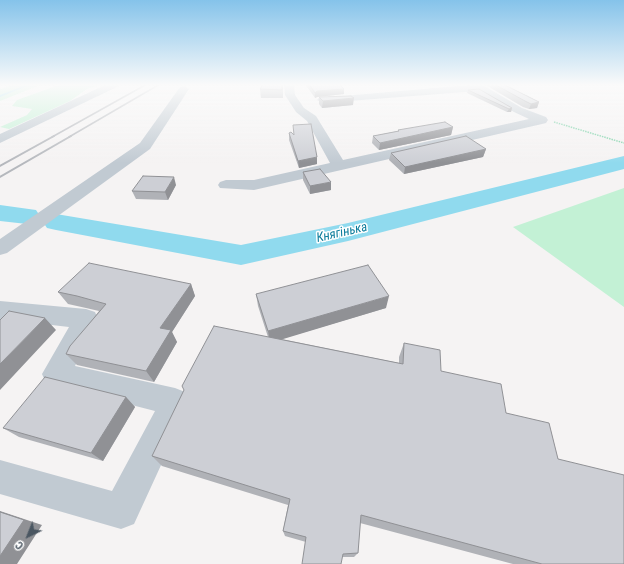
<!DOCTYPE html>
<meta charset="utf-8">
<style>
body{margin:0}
#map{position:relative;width:624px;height:564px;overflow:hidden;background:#f5f3f3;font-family:"Roboto Condensed",sans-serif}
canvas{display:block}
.north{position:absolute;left:8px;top:516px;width:40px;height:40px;-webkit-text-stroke:3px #fff;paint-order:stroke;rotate:223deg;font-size:11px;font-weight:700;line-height:16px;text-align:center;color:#4a5661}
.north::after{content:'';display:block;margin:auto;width:14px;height:18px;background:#4a5661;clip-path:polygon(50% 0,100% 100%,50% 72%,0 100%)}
</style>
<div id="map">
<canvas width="624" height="564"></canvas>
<div class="north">С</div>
</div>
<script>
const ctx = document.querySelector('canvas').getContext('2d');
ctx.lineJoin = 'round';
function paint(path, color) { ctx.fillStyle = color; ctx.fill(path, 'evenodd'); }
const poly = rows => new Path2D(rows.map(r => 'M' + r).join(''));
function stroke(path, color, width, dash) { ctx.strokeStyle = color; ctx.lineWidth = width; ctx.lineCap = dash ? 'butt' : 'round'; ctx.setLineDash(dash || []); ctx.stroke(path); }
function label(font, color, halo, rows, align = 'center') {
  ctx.font = font + ' "Roboto Condensed",sans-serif'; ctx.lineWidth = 3; ctx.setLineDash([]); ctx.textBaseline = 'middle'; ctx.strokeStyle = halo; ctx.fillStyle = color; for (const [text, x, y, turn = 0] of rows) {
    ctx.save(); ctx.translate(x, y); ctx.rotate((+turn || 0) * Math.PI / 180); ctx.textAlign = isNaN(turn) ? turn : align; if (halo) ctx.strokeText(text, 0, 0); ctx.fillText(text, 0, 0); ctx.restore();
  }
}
paint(poly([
 [16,84,43,84,0,101,0,89],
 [61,84,103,84,87,89,70,101,9,129,0,127,27,115,32,109,12,106,17,100],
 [624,188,624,307,513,227]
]), '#c3f1d5');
paint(poly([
 [29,84,32,84,0,97,0,95,29,84]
]), '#90daee');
paint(poly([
 [624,156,624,169,348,241,241,265,56,230,47,228,43,222,47,216,56,214,241,245,348,223,624,156],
 [0,205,36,210,40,216,36,222,27,224,0,221,0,205]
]), '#90daee');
stroke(poly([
 [554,122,624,143]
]), '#7ad0a6', 1.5, [1.5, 1]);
paint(poly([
 [107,84,120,84,119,86,0,143,0,134,107,84],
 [284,84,294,84,295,95,304,108,316,116,343,160,529,119,514,112,478,91,323,103,317,100,319,98,481,84,522,108,546,117,548,120,546,123,542,124,254,190,220,188,218,185,220,182,226,180,254,180,330,163,307,121,296,112,285,95,284,84],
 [184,86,189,89,150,149,7,253,0,255,0,239,140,143,180,87,184,86],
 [0,301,86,309,95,312,98,319,75,366,175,388,185,392,190,402,134,524,121,529,0,494,0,460,112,491,155,411,46,383,42,374,69,327,0,319,0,301]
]), '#c1cad2');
stroke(poly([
 [52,137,147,84],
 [69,137,160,84]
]), '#b5b8bd', 1.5);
stroke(poly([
 [0,166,54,136],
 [0,177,71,136]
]), '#b5b8bd', 2);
paint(poly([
 [263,84,283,84,283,98,261,98,260,89],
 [305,84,339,84,344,94,317,97,315,98],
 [484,84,503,84,539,102,537,108,529,109,523,107],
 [468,90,512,108,511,112,507,112,467,93],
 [319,97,353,105,322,108,319,104],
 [453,127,451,135,379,150,372,143,373,136,398,131,398,130],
 [289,133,293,135,317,164,299,168,289,140],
 [486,149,483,157,404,174,389,160,391,153],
 [303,172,331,190,310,194,303,180],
 [176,185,168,200,136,199,132,191],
 [191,284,195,296,172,332,177,342,154,382,77,365,66,354,99,311,86,308,68,304,58,292],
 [256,294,386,308,281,339,399,363,399,357,404,343,441,371,506,413,558,459,624,564,513,564,360,523,358,553,354,557,342,557,306,542,285,536,283,531,288,505,162,466,152,456,268,337,258,306],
 [126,397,135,407,103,461,19,437,3,428]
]), '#b0b2b7');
paint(poly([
 [450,84,464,84,449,85],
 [344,89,344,94,317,97,315,98,315,93,317,91],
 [354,98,353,105,322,108,323,101],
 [539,102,537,108,529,109,531,104],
 [512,108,511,112,507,112,509,109],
 [453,127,451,135,379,150,380,143],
 [486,149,483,157,404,174,405,167],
 [317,157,317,164,299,168,298,161],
 [174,177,176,185,168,200,165,192],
 [331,182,331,190,310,194,310,186],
 [191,284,195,296,172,332,177,342,154,382,146,371,160,328],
 [389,296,386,308,270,343,268,331],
 [45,318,56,330,0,390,0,364],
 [126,397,135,407,103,461,91,453],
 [0,511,42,525,17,564,0,564]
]), '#909195');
const building = poly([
 [263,84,282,84,282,90,260,89,263,84],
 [309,84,339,84,344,89,317,91,315,93,309,84],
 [494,84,503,84,539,102,531,104,525,101,494,84],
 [479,89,512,108,509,109,468,90,479,89],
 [351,96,354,98,323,101,319,97,351,96],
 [445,122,453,127,380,143,373,136,399,131,398,130,445,122],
 [311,124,317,157,298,161,289,133,291,132,294,135,293,125,311,124],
 [466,136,486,149,405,167,391,153,466,136],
 [320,169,331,182,310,186,303,172,320,169],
 [143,176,174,177,165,192,132,191,143,176],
 [89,263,191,284,160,328,171,330,146,371,66,354,70,346,106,304,77,296,58,292,89,263],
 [368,265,389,296,268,331,256,294,368,265],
 [9,311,45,318,0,364,0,320,9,311],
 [214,326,403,364,404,343,440,350,441,371,501,384,506,413,549,423,558,459,624,475,624,564,542,564,361,515,358,553,343,554,341,564,302,564,306,537,283,531,290,499,152,456,184,390,182,386,214,326],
 [45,377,126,397,91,453,3,428,45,377],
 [0,512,24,520,0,556,0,512]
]);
paint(building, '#cdcfd5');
stroke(building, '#909195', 1);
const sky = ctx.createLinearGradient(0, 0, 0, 163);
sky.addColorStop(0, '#85c3ea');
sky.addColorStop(0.52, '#fafafa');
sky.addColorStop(1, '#fafafa00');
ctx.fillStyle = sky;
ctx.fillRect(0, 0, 624, 163);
label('italic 13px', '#0c7c9b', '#fff', [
 ["Княгінька",342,233,-13]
]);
</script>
